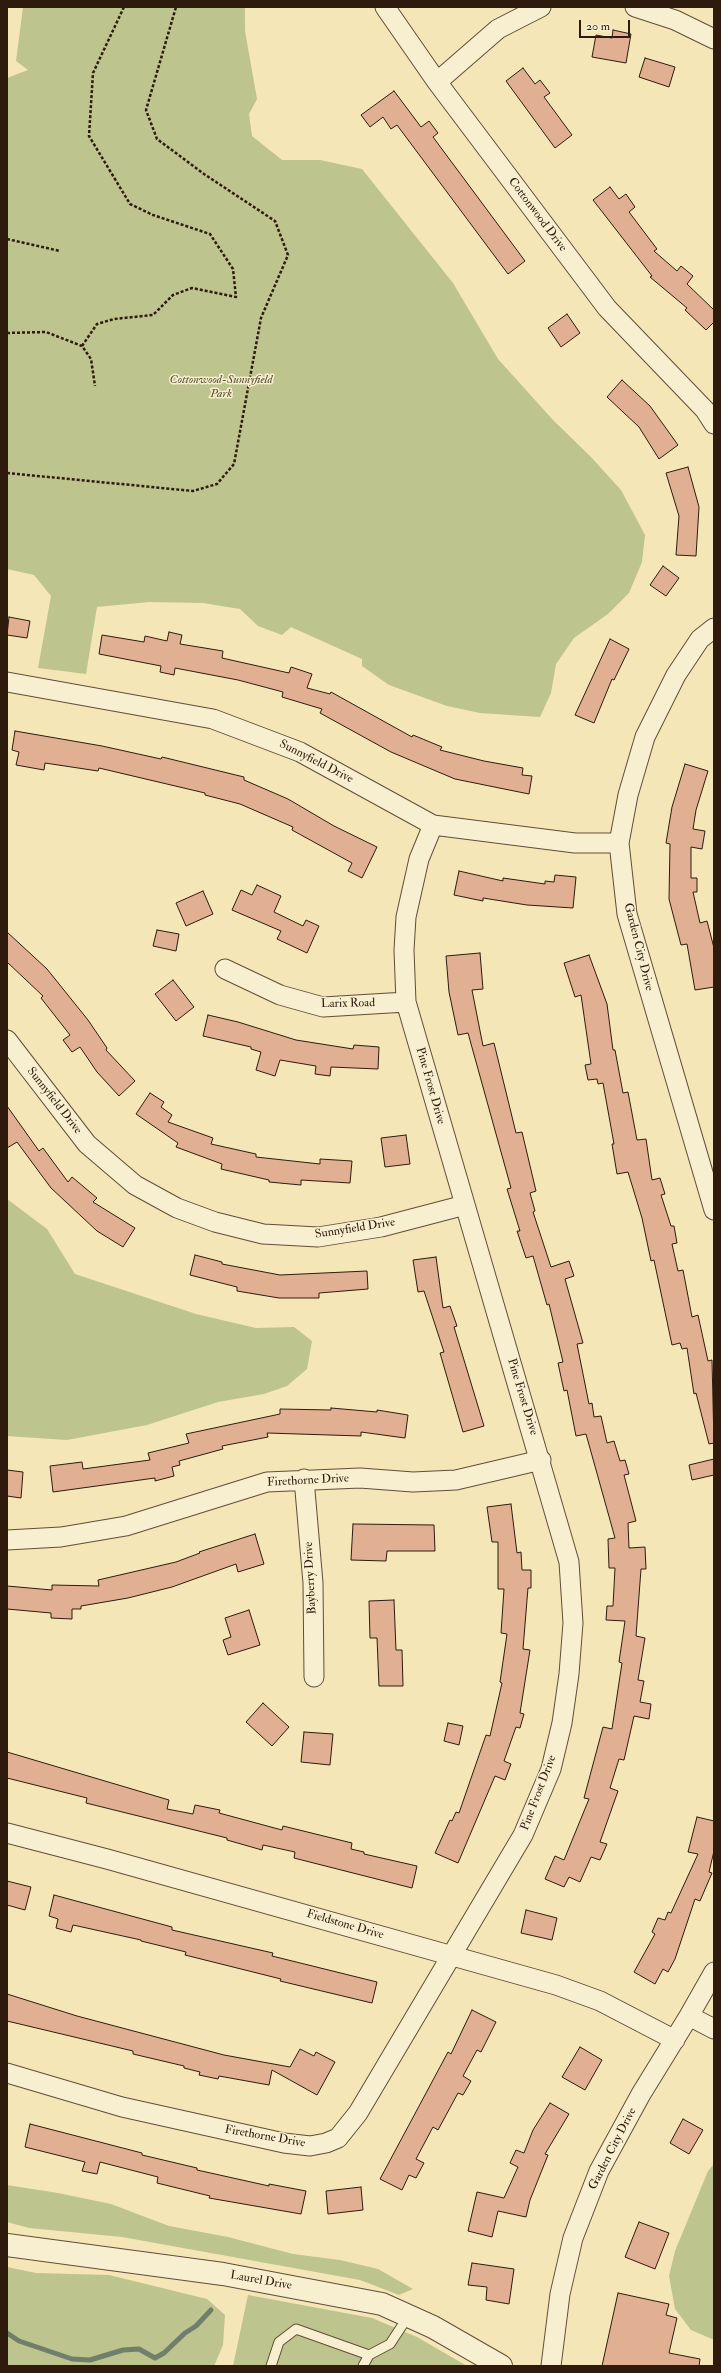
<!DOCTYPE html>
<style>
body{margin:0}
#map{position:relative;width:721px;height:2373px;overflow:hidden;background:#f4e6b7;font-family:"IM FELL Double Pica",serif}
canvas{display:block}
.frame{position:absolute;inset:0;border:8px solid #2e1b0e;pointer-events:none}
.scale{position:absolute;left:579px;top:20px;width:51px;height:18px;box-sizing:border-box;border:2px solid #2e1b0e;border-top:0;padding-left:5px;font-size:12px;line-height:14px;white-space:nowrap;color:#2e1b0e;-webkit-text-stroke:3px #f8efd0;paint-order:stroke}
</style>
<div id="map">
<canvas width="721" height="2373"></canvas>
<div class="frame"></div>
<div class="scale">20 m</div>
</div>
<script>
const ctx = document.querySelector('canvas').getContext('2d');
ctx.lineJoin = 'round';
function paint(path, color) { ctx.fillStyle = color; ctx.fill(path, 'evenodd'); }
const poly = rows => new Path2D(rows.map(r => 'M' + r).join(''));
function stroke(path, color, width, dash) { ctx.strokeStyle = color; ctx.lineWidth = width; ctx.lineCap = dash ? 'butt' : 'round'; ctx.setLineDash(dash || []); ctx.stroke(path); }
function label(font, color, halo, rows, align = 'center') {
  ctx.font = font + ' "IM FELL Double Pica",serif'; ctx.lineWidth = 3; ctx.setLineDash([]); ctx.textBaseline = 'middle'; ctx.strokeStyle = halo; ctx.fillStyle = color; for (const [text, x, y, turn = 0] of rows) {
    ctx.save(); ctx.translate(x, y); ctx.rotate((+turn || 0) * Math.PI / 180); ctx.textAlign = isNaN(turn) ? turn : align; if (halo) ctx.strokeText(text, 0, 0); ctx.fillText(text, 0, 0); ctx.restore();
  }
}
paint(poly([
 [23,7,245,7,245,31,257,99,249,114,252,136,282,160,320,160,362,169,453,283,498,359,553,420,591,457,621,490,645,535,642,562,629,593,608,614,574,638,556,664,551,693,540,717,480,713,447,706,389,685,362,666,362,659,291,627,282,635,258,626,240,609,203,603,149,602,97,607,86,674,38,668,51,596,34,575,7,569,7,78,28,70,16,61],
 [7,1199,47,1229,75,1274,196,1314,256,1328,294,1327,312,1341,307,1369,287,1386,264,1394,218,1402,147,1425,67,1440,7,1436],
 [714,2164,714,2339,712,2339,691,2330,675,2309,669,2276,675,2251,708,2171],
 [7,2185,58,2193,111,2204,169,2226,228,2237,293,2254,340,2260,378,2269,413,2289,399,2295,360,2280,122,2237,29,2228,7,2222],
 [7,2267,36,2273,109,2275,207,2299,225,2315,223,2345,214,2366,7,2366],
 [248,2295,372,2318,417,2337,467,2366,233,2366]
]), '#bec48d');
stroke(poly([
 [7,2333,19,2341,72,2359,90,2360,123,2350,139,2349,155,2358,164,2353,185,2333,196,2326,211,2310]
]), '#707e6c', 5);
const building = poly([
 [613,30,631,34,626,63,592,57,596,35,612,38,613,30],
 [645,58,675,67,669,87,639,77,645,58],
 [523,68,535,84,540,80,550,93,544,97,572,135,555,148,506,81,523,68],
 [394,91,421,127,429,121,438,133,433,137,525,261,508,274,397,125,391,129,383,117,370,127,361,115,394,91],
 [610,187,619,199,626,194,635,207,629,212,657,249,654,251,677,271,681,266,693,276,687,284,714,310,714,322,706,330,685,310,687,308,650,277,652,276,593,200,610,187],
 [567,314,580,333,561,347,548,328,567,314],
 [622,380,650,406,678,445,659,459,639,427,607,397,622,380],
 [688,467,699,507,696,556,676,555,679,516,666,473,688,467],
 [663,566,679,578,666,596,650,585,663,566],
 [9,617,30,621,27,638,7,635,9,617],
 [169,632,182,635,180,644,223,651,222,658,289,673,291,667,312,674,307,688,330,694,331,692,412,737,413,735,442,747,440,750,484,761,523,768,522,775,532,776,529,794,455,779,391,752,320,713,322,709,282,697,283,692,238,680,175,668,174,675,160,672,161,666,99,654,102,635,144,642,145,636,167,641,169,632],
 [610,639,629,649,614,680,612,679,594,723,575,715,610,639],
 [15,731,102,746,161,759,162,757,244,777,244,780,288,799,334,826,377,847,362,878,348,871,352,863,292,830,293,827,240,804,205,795,205,793,99,768,98,771,45,763,44,770,16,765,19,752,12,750,15,731],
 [685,764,708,771,696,810,693,829,705,831,702,849,691,847,691,878,697,878,697,892,693,892,700,923,707,921,714,948,714,987,695,990,687,944,681,945,669,899,670,844,666,843,672,807,685,764],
 [459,871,503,881,503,878,545,884,545,881,554,882,555,875,576,877,573,908,527,905,483,898,483,901,454,895,459,871],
 [257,885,281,896,274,912,303,926,306,920,319,926,307,953,277,939,281,931,232,910,241,890,252,895,257,885],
 [203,891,213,914,186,926,176,903,203,891],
 [157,930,179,934,176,951,153,946,157,930],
 [7,932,47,969,88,1020,107,1048,106,1050,135,1081,119,1096,97,1072,80,1047,72,1052,63,1040,70,1035,41,998,43,996,7,962,7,932],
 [480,953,483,989,472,990,483,1046,494,1043,516,1133,522,1132,536,1191,530,1193,535,1211,533,1212,551,1267,569,1261,574,1276,565,1279,583,1343,577,1344,589,1404,592,1403,594,1417,601,1416,607,1443,614,1441,620,1461,625,1460,629,1474,624,1475,636,1521,628,1523,629,1548,645,1547,646,1569,641,1569,636,1636,645,1638,638,1680,644,1681,640,1702,651,1704,649,1719,634,1716,624,1760,619,1759,610,1788,618,1791,600,1842,607,1844,600,1860,591,1857,580,1882,569,1877,564,1887,545,1879,555,1856,564,1860,589,1799,584,1798,603,1727,612,1729,622,1663,619,1662,625,1621,606,1620,607,1606,613,1606,615,1568,609,1568,608,1539,615,1538,586,1434,576,1436,567,1390,564,1391,558,1363,563,1362,549,1304,547,1305,533,1256,526,1258,517,1231,520,1231,507,1189,511,1188,468,1033,458,1035,449,992,446,956,480,953],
 [589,955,607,1004,613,1050,615,1050,623,1093,628,1092,637,1140,646,1139,652,1180,660,1178,665,1194,661,1195,671,1226,674,1226,677,1243,672,1244,678,1271,683,1270,692,1317,698,1315,708,1361,712,1360,714,1443,709,1444,696,1393,694,1394,687,1348,682,1349,680,1343,672,1345,654,1260,651,1261,642,1218,628,1172,617,1174,612,1144,614,1144,603,1083,598,1084,597,1079,588,1080,585,1065,591,1064,581,995,575,997,564,963,589,955],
 [173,980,194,1007,176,1021,155,994,173,980],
 [208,1015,238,1022,296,1040,353,1049,354,1045,379,1047,378,1069,331,1067,330,1076,315,1074,316,1066,280,1060,275,1076,256,1070,261,1052,251,1049,251,1047,203,1036,208,1015],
 [150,1093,164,1102,161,1107,172,1115,168,1122,213,1138,211,1144,256,1154,256,1157,320,1164,320,1159,352,1161,350,1183,301,1180,301,1185,269,1182,269,1180,221,1169,222,1164,176,1147,178,1143,136,1114,150,1093],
 [7,1106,39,1151,43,1148,68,1182,72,1177,97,1198,93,1202,135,1228,123,1247,97,1231,51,1188,17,1142,7,1148,7,1106],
 [406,1135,410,1164,385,1167,381,1138,406,1135],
 [195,1255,222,1262,222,1264,280,1275,367,1271,368,1289,319,1293,319,1298,279,1298,237,1291,237,1287,190,1275,195,1255],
 [436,1257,443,1308,450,1306,457,1326,454,1327,484,1426,463,1432,440,1353,444,1352,424,1291,418,1292,413,1260,436,1257],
 [331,1408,377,1412,377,1410,408,1415,405,1438,361,1432,361,1436,267,1433,268,1437,222,1446,223,1449,179,1461,180,1465,172,1467,174,1476,155,1481,155,1478,53,1492,50,1466,82,1462,83,1469,150,1460,148,1453,189,1443,186,1434,280,1414,280,1409,331,1410,331,1408],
 [714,1459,714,1475,692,1480,689,1465,714,1459],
 [7,1470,23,1472,21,1498,7,1496,7,1470],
 [511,1504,517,1553,521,1552,522,1570,531,1570,531,1588,528,1588,523,1649,530,1650,520,1713,524,1714,520,1728,516,1727,504,1761,511,1764,505,1780,495,1776,458,1863,435,1853,450,1820,452,1821,456,1812,459,1813,486,1735,490,1736,502,1683,500,1682,507,1634,501,1633,504,1589,498,1589,498,1542,492,1542,487,1507,511,1504],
 [353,1524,434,1525,435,1551,387,1551,386,1561,351,1560,353,1524],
 [255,1534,264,1564,238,1572,236,1564,172,1587,128,1598,81,1606,81,1609,72,1609,72,1619,51,1618,51,1613,7,1609,7,1586,52,1590,52,1585,99,1586,98,1580,176,1562,200,1553,199,1552,255,1534],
 [394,1600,396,1650,402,1650,403,1686,379,1686,377,1638,370,1638,369,1601,394,1600],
 [249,1610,260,1645,228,1655,223,1640,231,1637,225,1618,249,1610],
 [263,1703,289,1727,272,1746,246,1722,263,1703],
 [448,1723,463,1726,459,1745,444,1741,448,1723],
 [304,1732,333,1734,330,1765,301,1762,304,1732],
 [7,1752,169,1800,167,1809,193,1814,195,1805,220,1810,219,1813,282,1830,283,1826,352,1843,351,1849,364,1852,364,1854,417,1866,412,1888,294,1858,295,1852,263,1845,262,1850,227,1840,227,1838,86,1803,87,1798,7,1778,7,1752],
 [697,1817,714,1821,714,1851,709,1872,712,1873,700,1901,695,1899,675,1959,668,1972,663,1969,655,1984,634,1972,655,1934,652,1932,658,1918,665,1920,668,1912,671,1913,698,1854,688,1852,697,1817],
 [7,1881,31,1887,25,1910,7,1905,7,1881],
 [54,1895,172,1927,172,1930,273,1953,272,1956,377,1982,372,2003,280,1981,281,1979,185,1955,186,1952,141,1941,141,1940,73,1925,71,1932,56,1928,58,1919,49,1916,54,1895],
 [526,1910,557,1918,552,1940,521,1933,526,1910],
 [7,1994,77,2016,224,2055,290,2067,300,2049,314,2056,316,2052,335,2062,317,2095,272,2070,269,2085,219,2076,218,2079,199,2075,200,2072,184,2068,184,2066,133,2054,133,2051,7,2021,7,1994],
 [472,2010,496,2022,481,2052,477,2050,463,2076,471,2081,463,2095,458,2093,438,2130,433,2127,416,2159,424,2163,416,2178,409,2175,402,2190,380,2179,448,2052,451,2054,472,2010],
 [580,2047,602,2060,585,2090,562,2077,580,2047],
 [550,2103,569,2114,545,2154,548,2155,530,2200,526,2217,498,2211,492,2237,468,2231,477,2192,504,2198,518,2167,510,2163,516,2150,524,2153,533,2130,550,2103],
 [683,2119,703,2130,689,2154,670,2143,683,2119],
 [30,2124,142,2153,142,2155,197,2168,197,2170,269,2186,269,2184,306,2191,301,2214,209,2198,210,2196,157,2183,158,2177,100,2162,97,2174,82,2171,85,2162,25,2147,30,2124],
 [361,2187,363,2210,328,2214,326,2191,361,2187],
 [639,2222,669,2233,655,2269,625,2257,639,2222],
 [472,2263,514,2269,509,2304,486,2300,487,2287,468,2285,472,2263],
 [618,2293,669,2304,666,2315,677,2318,669,2353,700,2359,699,2366,602,2366,618,2293]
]);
paint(building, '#e1af91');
stroke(building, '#2e1b0e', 1);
const service = poly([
 [271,2366,279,2342,296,2329,369,2355],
 [363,2366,369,2355,390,2344,409,2315]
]);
const minor = poly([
 [385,7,437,82,607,308,705,410,714,424],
 [635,7,675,20,714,39],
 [437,82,498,29,541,7],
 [714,628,700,639,676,675,645,737,628,795,619,843,627,914,714,1210],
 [7,682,213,719,300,752,433,825,575,843,619,843],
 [225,969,280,995,323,1007,406,1002],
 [7,1040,87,1144,135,1185,177,1208,215,1222,263,1234,318,1237,381,1227,465,1205],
 [304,1479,313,1583,314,1677],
 [7,1540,61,1537,126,1526,267,1482,360,1478,413,1482,456,1480,541,1460],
 [7,1833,107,1859,556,1985,600,2001,675,2040],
 [689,2016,714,2029],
 [7,2073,122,2107,284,2143,310,2146,326,2143,338,2138,358,2113,523,1835,551,1769,562,1723,569,1674,573,1623,569,1562,406,1002,404,950,406,917,419,859,433,825],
 [551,2366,560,2294,573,2238,599,2171,641,2094,689,2016,714,1972]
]);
const tertiary = poly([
 [7,2245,223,2274,382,2304,433,2327,501,2366]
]);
stroke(service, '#604e38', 11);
stroke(minor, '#604e38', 21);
stroke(tertiary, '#604e38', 24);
stroke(poly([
 [7,239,60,251],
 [7,333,46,332,82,346,91,359,95,386],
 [82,346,97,324,114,319,153,315,173,295,192,288,236,297,233,269,210,234,153,215,130,204,89,136,93,73,124,7],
 [7,473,193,491,217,484,234,464,261,318,288,255,275,221,204,174,157,139,146,110,176,7]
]), '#2e1b0e', 2.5, [3, 2]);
stroke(service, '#f8efd0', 9);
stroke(minor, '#f8efd0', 19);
stroke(tertiary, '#f8efd0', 22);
label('12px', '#2e1b0e', '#f8efd0', [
 ["Cottonwood Drive",537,215,53],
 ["Sunnyfield Drive",316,762,27],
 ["Garden City Drive",638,947,76],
 ["Larix Road",348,1004,-1],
 ["Pine Frost Drive",430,1086,74],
 ["Sunnyfield Drive",54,1101,52],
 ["Sunnyfield Drive",355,1229,-9],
 ["Pine Frost Drive",522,1397,73],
 ["Firethorne Drive",308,1481,-3],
 ["Bayberry Drive",311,1578,-93],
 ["Pine Frost Drive",539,1793,-69],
 ["Fieldstone Drive",345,1925,16],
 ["Firethorne Drive",265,2137,10],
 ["Garden City Drive",613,2149,-63],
 ["Laurel Drive",261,2281,10]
]);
label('italic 12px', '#594e34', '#f8efd0', [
 ["Cottonwood-Sunnyfield",221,380],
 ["Park",221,394]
]);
</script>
